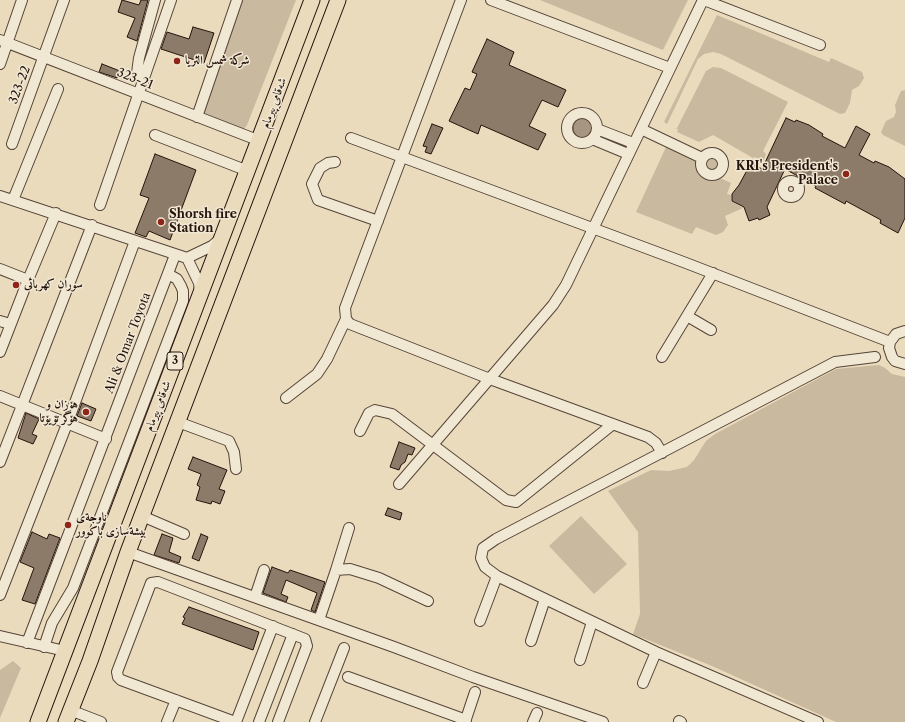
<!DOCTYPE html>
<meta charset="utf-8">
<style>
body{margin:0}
canvas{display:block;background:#eadbbd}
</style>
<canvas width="905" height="722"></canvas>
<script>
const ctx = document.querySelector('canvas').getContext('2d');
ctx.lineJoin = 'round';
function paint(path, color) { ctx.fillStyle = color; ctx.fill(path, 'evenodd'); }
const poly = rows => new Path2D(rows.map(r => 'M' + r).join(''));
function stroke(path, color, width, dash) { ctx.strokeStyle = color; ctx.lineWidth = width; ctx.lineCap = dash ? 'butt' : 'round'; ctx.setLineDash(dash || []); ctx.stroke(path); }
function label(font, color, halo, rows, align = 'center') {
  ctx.font = font + ' "Libre Caslon Text",Amiri,serif'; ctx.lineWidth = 3; ctx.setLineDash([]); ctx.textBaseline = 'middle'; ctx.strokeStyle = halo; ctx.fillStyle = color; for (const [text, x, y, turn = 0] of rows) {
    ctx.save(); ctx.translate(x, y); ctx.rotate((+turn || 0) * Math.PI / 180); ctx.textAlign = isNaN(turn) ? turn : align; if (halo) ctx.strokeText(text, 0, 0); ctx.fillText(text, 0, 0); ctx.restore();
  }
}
paint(poly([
 [243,0,296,0,247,125,244,129,203,113],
 [540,0,688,0,663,50],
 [717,15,829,62,831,58,862,72,864,78,859,86,852,90,850,103,845,113,840,114,721,54,713,52,704,54,698,59,667,124,664,122],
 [713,67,721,68,788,102,763,151,766,154,763,161,754,157,752,160,753,158,713,135,699,142,677,132,678,129,675,128,677,128,706,71],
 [905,90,905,146,883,135,881,132,886,121,894,117,896,112,895,105,901,91],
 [668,146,696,158,697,167,703,176,713,180,720,178,731,183,727,194,731,195,731,201,743,208,725,216,728,225,723,232,716,235,696,227,692,234,636,212,666,147],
 '705 164a7 7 0 1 1 14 0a7 7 0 1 1-14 0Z',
 [879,365,885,368,892,374,905,377,905,722,836,722,712,666,633,634,640,614,638,532,608,491,651,470,669,471,687,467,694,460,706,441,715,434,836,369],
 [581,516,627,564,594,594,549,546],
 [13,661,21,668,0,718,0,670]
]), '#c9b99f');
const water = poly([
 '573 128a11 11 0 1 1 22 0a11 11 0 1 1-22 0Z'
]);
paint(water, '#a79780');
stroke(water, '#736251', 1);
const building = poly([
 [122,0,139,5,141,0,148,0,137,41,127,37,135,18,118,12,122,0],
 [193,27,214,33,204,63,161,49,167,32,189,39,193,27],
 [487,39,514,52,509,65,566,90,558,107,542,100,529,126,546,134,538,150,481,125,478,134,449,121,465,88,470,90,477,74,472,72,487,39],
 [102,64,120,71,117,78,99,72,102,64],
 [786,118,795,122,796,120,809,125,823,134,822,136,845,148,856,126,870,134,859,155,874,163,875,161,889,167,905,179,905,218,898,233,880,223,881,220,846,201,845,204,815,188,816,186,785,169,767,207,770,215,759,220,758,218,749,221,744,207,732,201,732,194,739,185,751,163,762,169,786,118],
 [432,124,443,128,431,154,425,152,427,147,423,146,432,124],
 [155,154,196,170,170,240,149,231,146,237,135,233,149,198,140,195,155,154],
 [82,403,96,409,91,421,77,416,82,403],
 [26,413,39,419,32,434,37,436,33,444,18,438,26,413],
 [399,442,415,448,412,455,408,454,405,462,401,465,399,470,390,467,399,442],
 [193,457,227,470,219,489,225,491,220,504,212,501,211,504,196,500,200,487,197,485,201,474,188,469,193,457],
 [388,508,402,513,400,520,385,515,388,508],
 [32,532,47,539,49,534,60,538,35,604,22,600,34,568,20,562,32,532],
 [162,534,173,538,169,552,181,557,179,563,154,555,162,534],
 [201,534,208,537,199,561,192,558,201,534],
 [272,567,288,573,290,570,325,582,315,612,311,610,317,593,286,580,281,594,288,597,286,602,263,593,272,567],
 [189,607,259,632,253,650,182,624,185,618,183,617,189,607]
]);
paint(building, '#8b7b68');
stroke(building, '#25130b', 1);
const minor = poly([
 [461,0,345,308,346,319,350,324,490,379,648,437,656,443,662,453],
 [491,0,670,68],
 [704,0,820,45],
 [0,40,260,141],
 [0,64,22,0],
 [143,82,137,73,139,58,155,0],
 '567 128a15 15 0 1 1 30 0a15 15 0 1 1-30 0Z',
 [197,117,237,0],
 [597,129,633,143],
 [641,129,702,158],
 [155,135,248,171],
 [351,138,686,263,890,342],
 [592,139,628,154],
 [12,144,64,0],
 '701 164a11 11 0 1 1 22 0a11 11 0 1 1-22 0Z',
 [335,162,328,163,320,168,312,184,318,200,378,221],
 '783 189a8 8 0 1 1 16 0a8 8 0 1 1-16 0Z',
 [0,196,187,258,212,246,220,239],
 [13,200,58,89],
 [100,205,171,0],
 [187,258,199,283,200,293],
 [0,269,28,280],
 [687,316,711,330],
 [0,321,10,324],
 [905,331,896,334,890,342,889,348,892,357,895,361,905,364],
 [0,352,28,280,56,213],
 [662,357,713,273],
 [0,396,106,439],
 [286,398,317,374,327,359,346,319],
 [178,422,229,441,234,452,236,469],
 [360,431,369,413,375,410,392,414,506,500,516,502,613,424],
 [0,462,92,225],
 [399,484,553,305,566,285,703,0],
 [142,516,184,534],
 [128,552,394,647,473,677,603,722],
 [336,570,349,528],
 [0,595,67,424,135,241],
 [255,597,264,570],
 [319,620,336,570,350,569,379,578,428,601],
 [480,621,497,576],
 [0,636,65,651],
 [531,641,545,599],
 [27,643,175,255],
 [44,647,52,623,73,588,183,301,183,291,181,286,177,279,168,274],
 [580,660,592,622],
 [348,677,466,720],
 [643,683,656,652],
 [70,710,101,722],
 [679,721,681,722],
 [167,722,176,700],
 [235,722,121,680,118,677,117,672,151,583,158,582,305,639,307,646,278,722],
 [236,722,273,626],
 [259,722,293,634],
 [315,722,344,648],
 [465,722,475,692],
 [533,722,537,713],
 [818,722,656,652,497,576,485,567,481,558,483,548,496,539,835,362,875,357]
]);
const highway = poly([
 [38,722,312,0],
 [66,722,90,661,128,552,338,0]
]);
stroke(minor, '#564538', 12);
stroke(highway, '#25130b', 17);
stroke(minor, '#f1e8d4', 10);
stroke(highway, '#eadbbd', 15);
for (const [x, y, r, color] of [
 [177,61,4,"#8f2418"],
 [846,174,4,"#8f2418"],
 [161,222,4,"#8f2418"],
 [16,285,4,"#8f2418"],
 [86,412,4,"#8f2418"],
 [68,525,4,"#8f2418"]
]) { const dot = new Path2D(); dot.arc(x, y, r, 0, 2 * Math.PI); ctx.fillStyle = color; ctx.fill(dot); stroke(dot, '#f1e8d4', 1.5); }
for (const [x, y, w] of [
 [175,361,16]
]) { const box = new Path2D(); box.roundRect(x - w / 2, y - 9, w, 18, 3); ctx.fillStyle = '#f1e8d4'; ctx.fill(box); stroke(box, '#25130b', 1); }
label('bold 11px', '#25130b', null, [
 ["3",175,361]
]);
label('bold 12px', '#25130b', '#f1e8d4', [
 ["شركة شمس الثريا",185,61],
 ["KRI's President's",838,167,"right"],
 ["Palace",838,181,"right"],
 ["Shorsh fire",169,215],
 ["Station",169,229],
 ["سوران کهربائی",24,285],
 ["هۆزان و",78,405,"right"],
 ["هۆگر تۆیۆتا",78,419,"right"],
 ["ناوجةى",76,518],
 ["بيشةسازى باكوور",76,532]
], 'left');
label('12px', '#25130b', '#f1e8d4', [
 ["323-21",135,79,22],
 ["323-22",20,85,-69],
 ["شەقامی پیرمام",274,103,-70],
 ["Ali & Omar Toyota",128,343,-69],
 ["شەقامی پیرمام",158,406,-69]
]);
</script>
